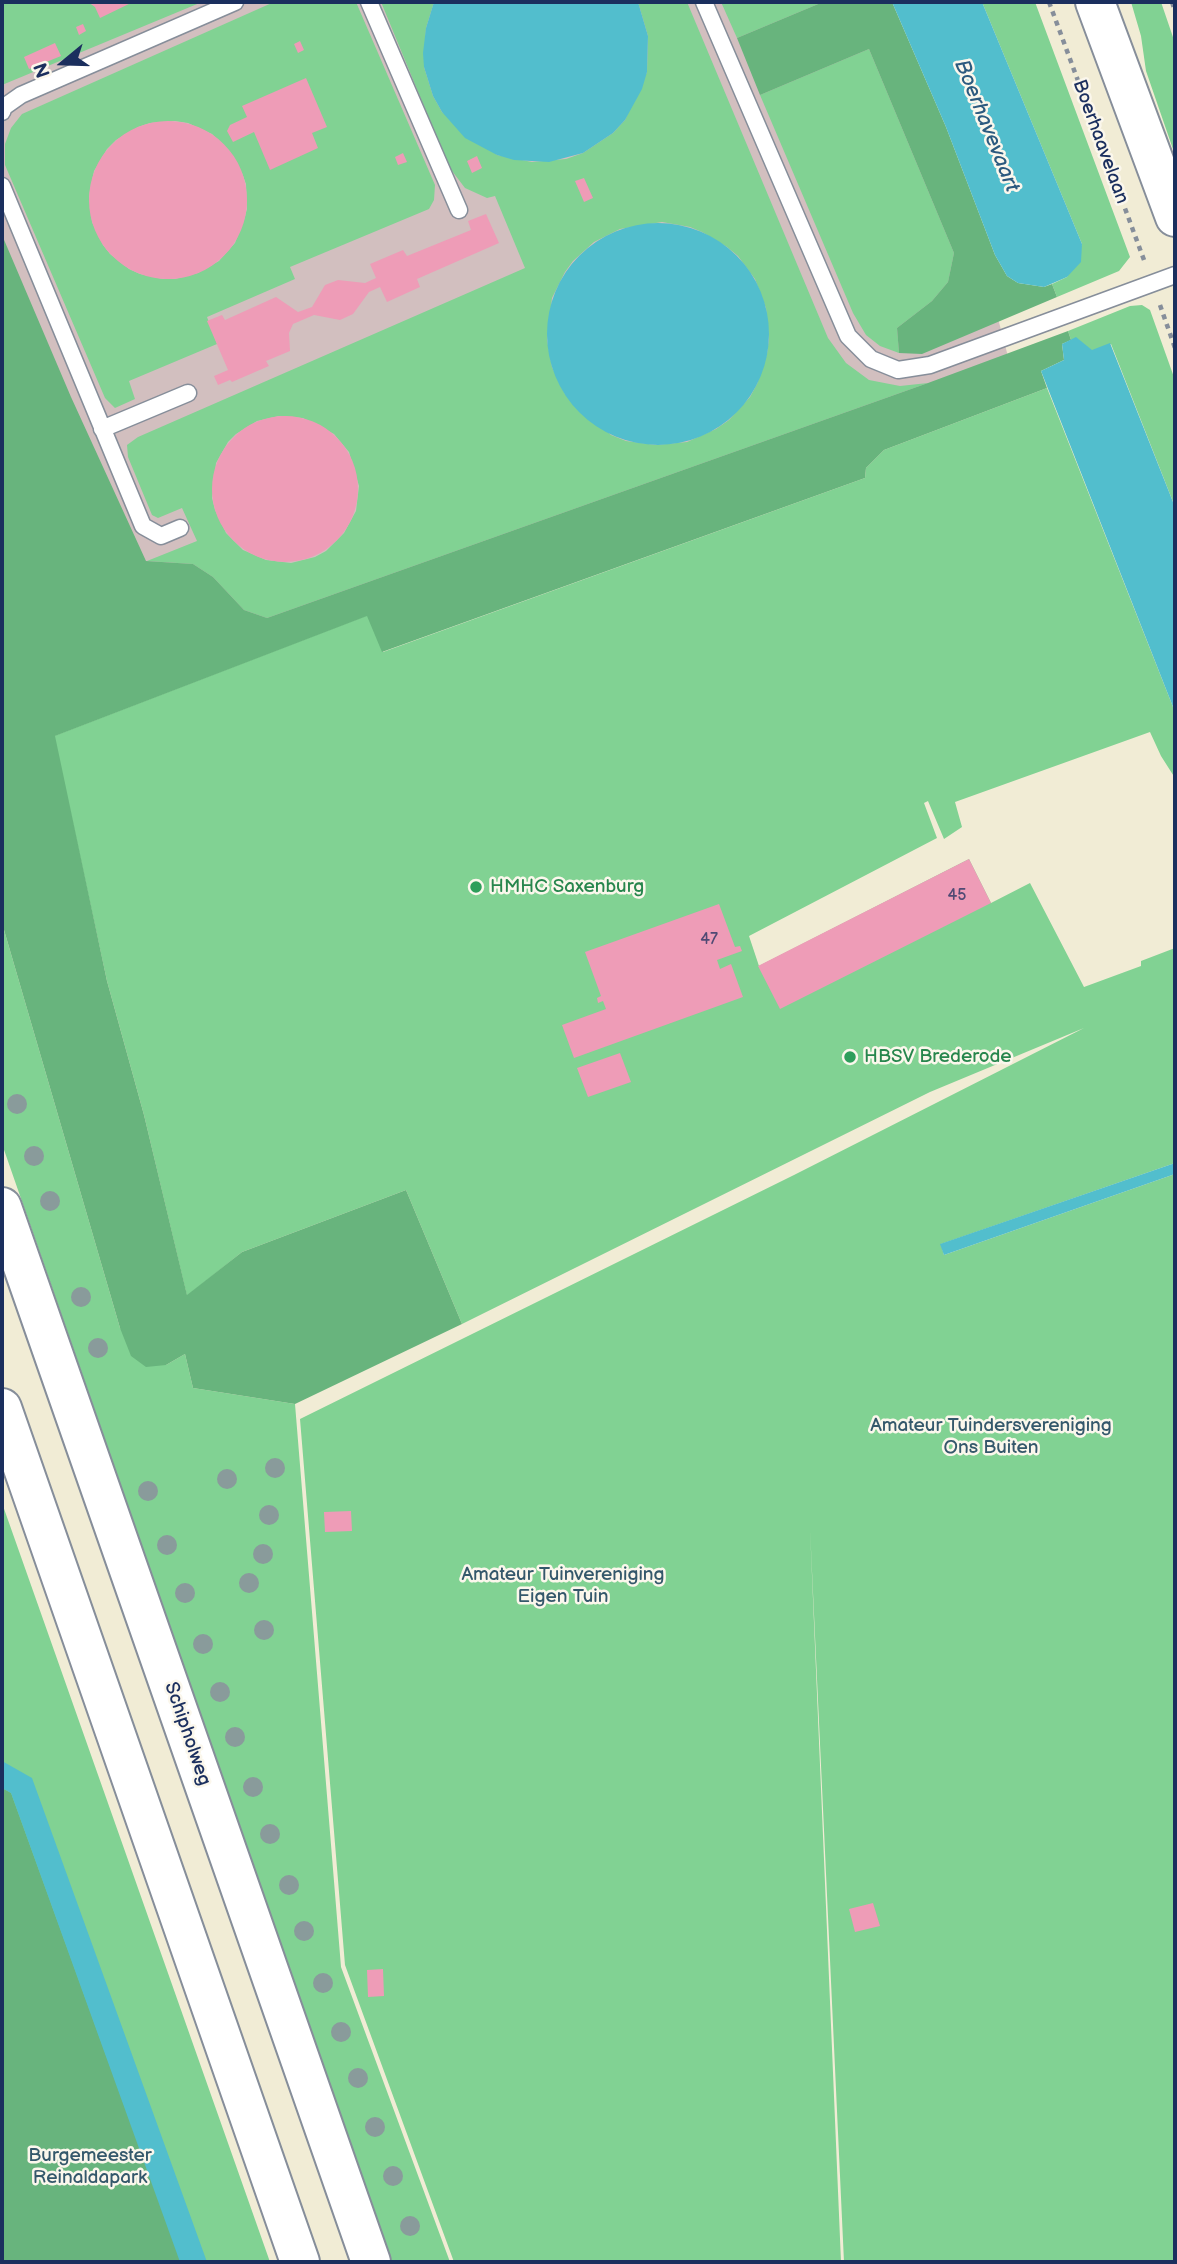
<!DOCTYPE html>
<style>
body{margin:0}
#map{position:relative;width:1177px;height:2264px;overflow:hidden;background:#f1ecd5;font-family:"Balsamiq Sans",sans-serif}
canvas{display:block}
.frame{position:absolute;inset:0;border:4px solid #1b2f5e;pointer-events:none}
.north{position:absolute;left:28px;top:28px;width:70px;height:70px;-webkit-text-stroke:5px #fbf7ec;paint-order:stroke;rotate:251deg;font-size:19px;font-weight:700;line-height:28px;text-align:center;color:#1b2f5e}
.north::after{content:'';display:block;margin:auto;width:24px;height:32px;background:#1b2f5e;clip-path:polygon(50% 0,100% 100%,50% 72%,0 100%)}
</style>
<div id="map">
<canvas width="1177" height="2264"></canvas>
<div class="frame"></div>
<div class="north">N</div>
</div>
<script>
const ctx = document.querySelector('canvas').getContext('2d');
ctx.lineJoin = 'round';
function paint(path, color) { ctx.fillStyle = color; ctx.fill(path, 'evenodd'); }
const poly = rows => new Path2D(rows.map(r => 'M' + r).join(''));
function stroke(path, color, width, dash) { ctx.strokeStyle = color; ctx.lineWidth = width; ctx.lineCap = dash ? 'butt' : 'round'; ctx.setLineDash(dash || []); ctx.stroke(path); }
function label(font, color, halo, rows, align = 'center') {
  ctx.font = font + ' "Balsamiq Sans",sans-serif'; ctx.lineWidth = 5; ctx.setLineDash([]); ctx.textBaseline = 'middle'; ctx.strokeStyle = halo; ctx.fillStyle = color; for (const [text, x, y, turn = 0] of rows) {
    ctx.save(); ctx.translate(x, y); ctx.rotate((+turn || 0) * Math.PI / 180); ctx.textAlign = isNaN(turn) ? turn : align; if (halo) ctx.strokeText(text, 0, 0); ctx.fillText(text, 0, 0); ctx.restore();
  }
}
paint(poly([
 [2,2,870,2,981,254,1010,364,163,675,2,309]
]), '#d2bfbf');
paint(poly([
 [2,2,202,2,2,85],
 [274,2,356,2,435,185,434,200,429,209,290,267,295,279,207,317,217,344,129,381,135,399,115,408,105,398,5,165,5,144,11,128,22,114],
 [175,121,188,123,212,134,230,152,242,173,246,184,247,209,244,220,235,243,219,261,198,273,175,279,163,279,140,274,129,269,110,254,103,245,92,222,89,196,94,171,107,149,116,140,138,127,150,123],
 [381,2,434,2,426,28,424,67,433,96,442,112,497,155,532,162,566,159,583,153,613,133,625,120,647,72,648,36,638,2,687,2,828,338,846,363,869,380,900,386,928,383,267,618,244,610,213,577,193,564,147,561,197,541,182,508,158,518,152,515,128,457,127,445,138,437,525,268,495,196,487,198,465,188,449,167],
 [662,222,690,227,702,232,727,247,738,256,755,279,766,308,769,339,767,354,757,384,750,397,729,420,716,429,687,442,656,445,626,441,611,435,565,394,552,367,547,340,552,298,565,272,573,261,594,242,620,229],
 [279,416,303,418,334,434,349,452,359,486,356,511,344,533,326,551,315,557,291,563,266,560,243,550,226,533,215,510,212,498,216,463,228,442,236,434,257,421],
 [721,2,823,2,737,38],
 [982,2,1035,2,1130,257,1119,271,1057,297,1052,284,1067,277,1082,244],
 [1131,2,1161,2,1175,43,1175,155,1146,71,1141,36],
 [869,49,954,253,948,282,932,301,897,328,899,353,880,346,866,335,853,313,760,95],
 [1142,305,1150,310,1175,380,1175,507,1111,344,1092,351,1076,338,1071,340,1068,331,1130,306],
 [1047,388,1175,712,1175,778,1161,756,1150,732,955,802,962,827,944,839,928,801,924,803,937,838,749,936,759,966,969,859,991,903,1030,883,1084,987,1141,966,1141,961,1175,948,1175,1163,941,1244,944,1255,1175,1174,1175,2262,844,2262,810,1528,841,2262,454,2262,345,1965,300,1419,794,1175,1084,1028,930,1092,462,1324,406,1190,242,1252,187,1296,144,1115,107,981,54,736,368,615,383,652,865,478,866,468,884,450],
 [2,923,120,1328,166,1365,185,1354,193,1388,295,1404,341,1967,450,2262,391,2262,2,1144],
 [2,1503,270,2262,2,2262]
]), '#81d293');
paint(poly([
 [823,2,892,2,946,127,995,255,1007,276,1018,283,1044,287,1052,284,1057,297,922,354,899,353,897,328,932,301,948,282,954,253,869,49,760,95,737,38],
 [2,235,71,397,146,561,193,564,213,577,244,610,267,618,928,383,1068,331,1071,340,1062,344,1064,360,1041,371,1047,388,884,450,866,468,865,478,382,652,367,616,55,736,107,981,144,1115,187,1295,242,1252,406,1190,462,1324,295,1404,193,1388,185,1354,166,1365,146,1367,131,1356,120,1328,2,923],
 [2,1788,11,1793,181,2262,2,2262]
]), '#68b47d');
paint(poly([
 [434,2,638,2,648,36,647,72,642,89,625,120,613,133,583,153,549,162,514,160,497,155,465,138,442,112,433,96,424,67,423,53,426,28],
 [892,2,982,2,1082,244,1081,262,1067,277,1044,287,1018,283,1007,276,995,255,946,127],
 '547 334a111 111 0 1 1 222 0a111 111 0 1 1-222 0Z',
 [1076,337,1092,350,1110,343,1175,507,1175,712,1041,371,1064,360,1062,344],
 [1175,1163,1175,1174,944,1255,940,1244],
 [2,1761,32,1778,207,2262,180,2262,11,1793,2,1788]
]), '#52becd');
paint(poly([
 [88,2,133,2,100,18,95,7],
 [83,24,86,31,79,35,76,27],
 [300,41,304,50,298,53,294,44],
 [55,43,61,56,29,69,24,57],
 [306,78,327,127,312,133,318,148,270,170,254,132,233,142,227,131,230,125,247,117,242,106],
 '89 200a79 79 0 1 1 158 0a79 79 0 1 1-158 0Z',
 [403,153,407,162,398,165,395,157],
 [477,156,482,168,472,173,467,161],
 [584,178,593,198,584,202,575,181],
 [486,214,499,243,417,279,420,287,387,302,380,287,369,292,353,314,340,320,314,315,293,324,289,333,290,351,266,361,269,366,232,382,230,380,218,385,214,376,228,370,207,321,222,315,225,320,276,297,298,312,312,307,325,285,338,280,365,283,376,278,370,264,403,250,407,256,471,230,468,221],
 '212 489a73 73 0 1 1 146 0a73 73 0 1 1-146 0Z',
 [969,859,991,903,780,1009,758,966],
 [719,904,735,947,740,946,742,951,717,960,720,969,731,964,743,997,574,1058,562,1025,606,1009,603,1001,598,1003,597,998,601,996,585,952],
 [620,1053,631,1082,588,1097,577,1068],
 [351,1511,352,1531,325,1532,324,1512],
 [873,1903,880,1926,855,1932,849,1909],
 [383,1969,384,1996,368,1997,367,1970]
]), '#ee9cb7');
const lane = poly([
 [369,2,459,210],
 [704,2,848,336,871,359,898,370,930,365,1175,275],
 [2,112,4,107,21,95,235,2],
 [2,186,143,526,161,536,180,528],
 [102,429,188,393]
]);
const secondary = poly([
 [1095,2,1175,217]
]);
const highway = poly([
 [2,1207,371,2262],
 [2,1408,300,2262]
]);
stroke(lane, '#868e9a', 19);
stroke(secondary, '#868e9a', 42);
stroke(highway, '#868e9a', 42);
stroke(poly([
 [1049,2,1144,260],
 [1172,2,1175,11],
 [1160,305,1175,348]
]), '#868e9a', 4.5, [5, 5]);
stroke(lane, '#fff', 16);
stroke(secondary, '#fff', 38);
stroke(highway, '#fff', 38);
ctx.fillStyle = '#899b9b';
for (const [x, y] of [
 [17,1104],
 [34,1156],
 [50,1201],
 [81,1297],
 [98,1348],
 [275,1468],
 [227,1479],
 [148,1491],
 [269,1515],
 [167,1545],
 [263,1554],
 [249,1583],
 [185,1593],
 [264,1630],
 [203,1644],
 [220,1692],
 [235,1737],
 [253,1787],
 [270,1834],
 [289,1885],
 [304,1931],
 [323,1983],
 [341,2032],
 [358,2078],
 [375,2127],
 [393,2176],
 [410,2226]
]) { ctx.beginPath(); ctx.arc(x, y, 10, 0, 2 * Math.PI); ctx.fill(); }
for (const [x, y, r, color] of [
 [476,887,7,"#2e9e5b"],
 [850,1057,7,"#2e9e5b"]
]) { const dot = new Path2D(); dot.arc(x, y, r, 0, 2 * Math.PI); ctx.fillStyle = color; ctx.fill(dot); stroke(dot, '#fbf7ec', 2.5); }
label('16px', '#504a74', null, [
 ["45",957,896],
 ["47",709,940]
]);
label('19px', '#1b2f5e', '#fbf7ec', [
 ["Boerhaavelaan",1100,142,70],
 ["Schipholweg",187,1734,71]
]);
label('19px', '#27864d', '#fbf7ec', [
 ["HMHC Saxenburg",490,887],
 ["HBSV Brederode",864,1057]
], 'left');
label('19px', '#34586b', '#fbf7ec', [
 ["Amateur Tuindersvereniging",991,1426],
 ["Ons Buiten",991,1448],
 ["Amateur Tuinvereniging",563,1575],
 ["Eigen Tuin",563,1597],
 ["Burgemeester",90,2156],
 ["Reinaldapark",90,2178]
]);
label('italic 21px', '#2c5a7f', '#fbf7ec', [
 ["Boerhavevaart",986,126,68]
]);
</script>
